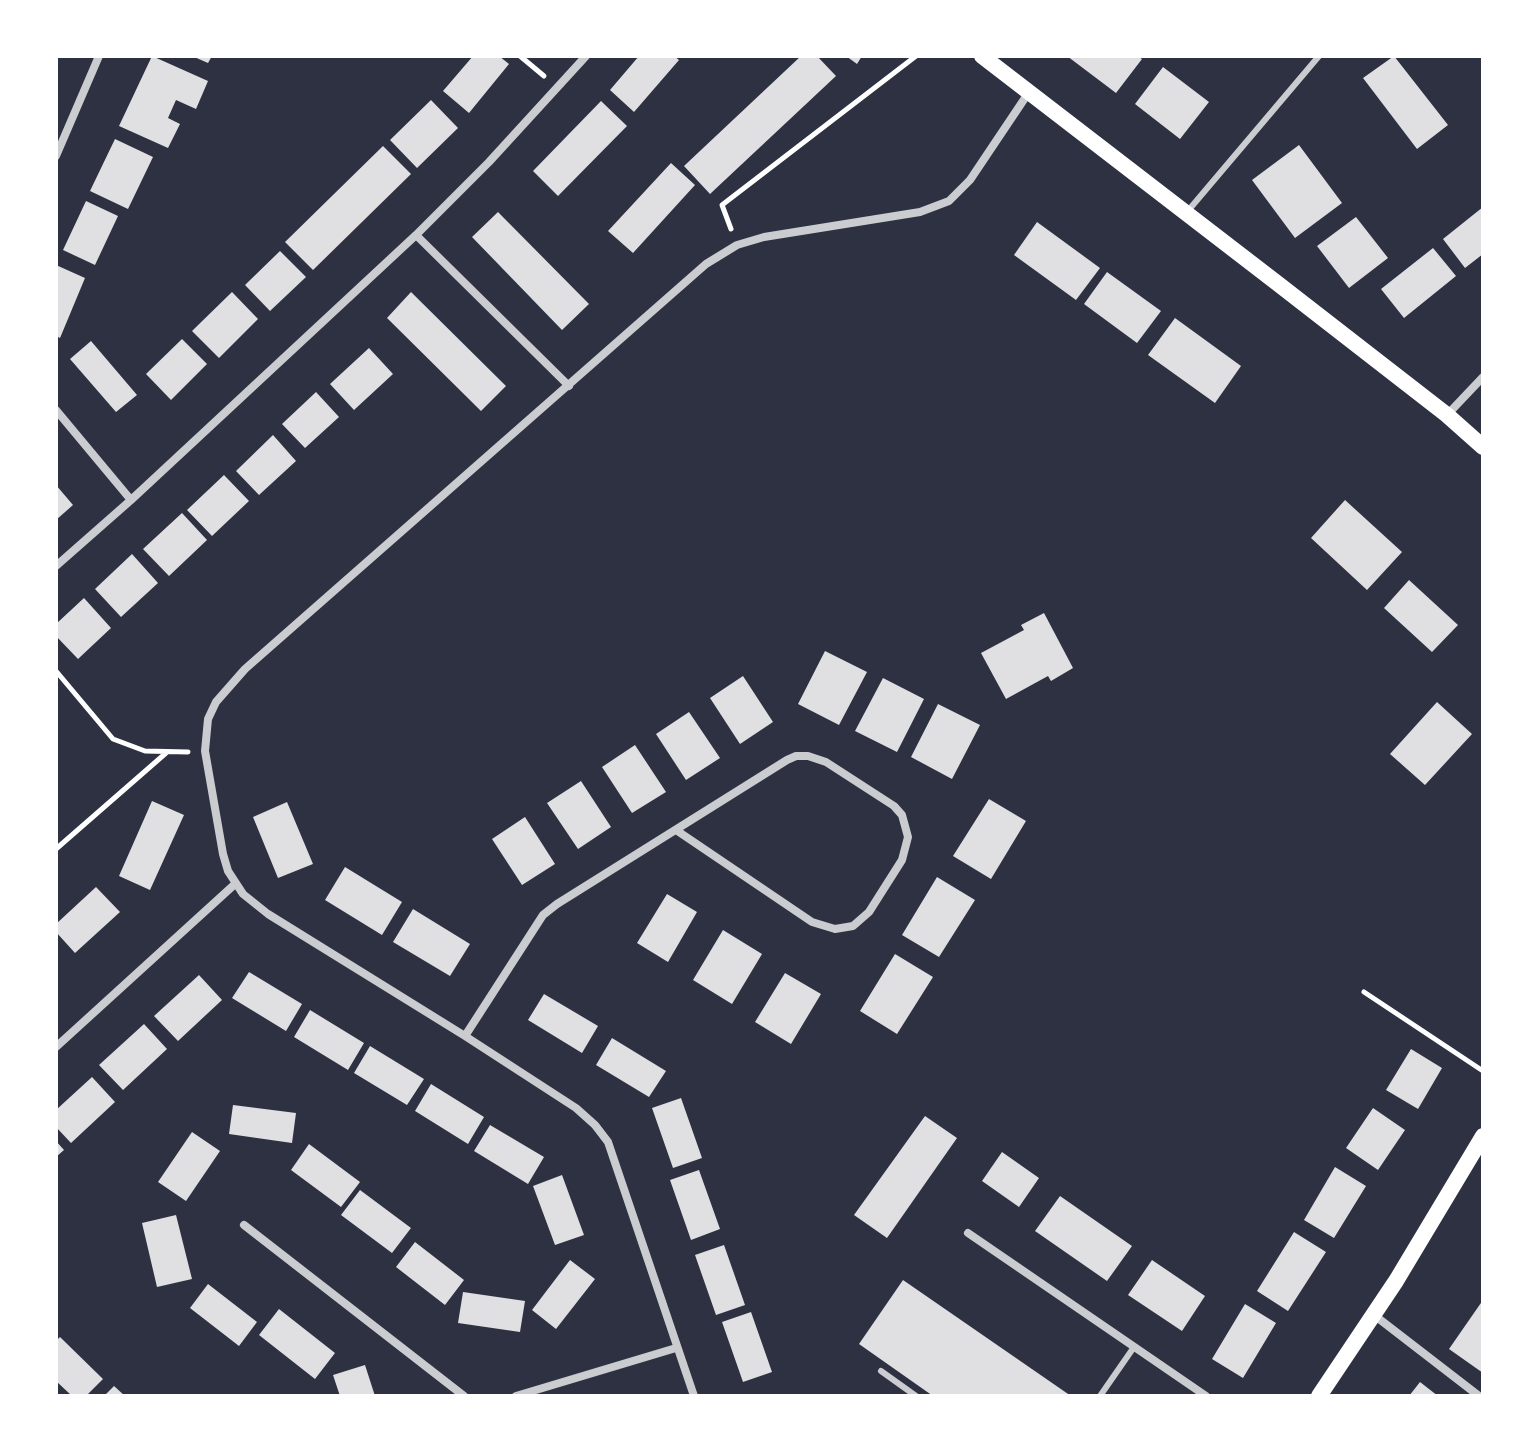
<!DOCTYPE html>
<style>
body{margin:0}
#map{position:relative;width:1539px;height:1452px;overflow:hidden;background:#2d3142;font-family:Montserrat,sans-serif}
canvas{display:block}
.frame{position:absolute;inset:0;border:58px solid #fff;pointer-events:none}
</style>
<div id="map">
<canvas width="1539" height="1452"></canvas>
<div class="frame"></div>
</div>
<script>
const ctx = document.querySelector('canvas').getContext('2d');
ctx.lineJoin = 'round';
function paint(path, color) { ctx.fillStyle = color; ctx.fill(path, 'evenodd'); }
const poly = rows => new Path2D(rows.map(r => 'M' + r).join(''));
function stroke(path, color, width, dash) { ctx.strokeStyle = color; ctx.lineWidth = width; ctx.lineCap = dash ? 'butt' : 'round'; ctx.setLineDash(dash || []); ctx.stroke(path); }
paint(poly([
 [152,56,208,81,196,109,176,100,168,118,180,124,168,148,119,126],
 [192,56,212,56,208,63],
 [473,56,499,56,509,64,469,113,443,91],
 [639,56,674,56,679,60,634,112,610,90],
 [801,56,817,56,836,76,710,194,684,166],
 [846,56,862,56,857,64],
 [1067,56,1137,56,1142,59,1116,93],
 [1394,56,1448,125,1417,149,1363,78],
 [1163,67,1209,102,1180,139,1135,104],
 [431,100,458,128,417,168,390,140],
 [601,101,627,126,558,196,533,171],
 [115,139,153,157,128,209,90,191],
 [1299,145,1342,203,1295,238,1252,180],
 [383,146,411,174,313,270,285,242],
 [671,163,695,185,633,253,608,231],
 [86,201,118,216,95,265,63,250],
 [1483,207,1483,254,1465,268,1443,239],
 [498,212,589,304,562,330,472,237],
 [1356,217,1388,258,1349,288,1317,246],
 [1037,222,1100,268,1076,300,1014,255],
 [1433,248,1456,276,1404,318,1381,289],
 [280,251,306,277,270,311,245,285],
 [56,265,85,278,60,338,56,336],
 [1107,272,1161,311,1137,343,1084,304],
 [232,292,258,319,219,358,192,331],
 [411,292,506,386,481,411,387,318],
 [1175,318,1241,366,1215,403,1148,355],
 [182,339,207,364,171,400,146,374],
 [91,341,137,395,116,412,70,359],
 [369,348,393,374,354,410,330,384],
 [316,392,339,417,305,448,282,424],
 [273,435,296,461,259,495,236,471],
 [224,475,249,501,212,536,187,510],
 [56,485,73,505,56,520],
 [1345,500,1402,552,1367,590,1311,538],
 [182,513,207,540,169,576,143,549],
 [132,554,158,583,121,617,95,589],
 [1409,580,1458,625,1432,652,1384,608],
 [84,598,111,628,78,659,56,636,56,624],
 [1044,613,1073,668,1051,681,1048,676,1006,699,981,653,1024,630,1021,625],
 [825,651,867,672,839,725,798,704],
 [743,676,773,722,740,744,710,698],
 [883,678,924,699,897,752,855,731],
 [1437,702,1472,734,1425,785,1390,754],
 [938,704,980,725,952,779,911,757],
 [689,712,720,758,686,780,656,734],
 [635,745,666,792,632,813,602,767],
 [581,781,611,827,578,849,547,803],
 [989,799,1026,821,991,879,953,856],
 [152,801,184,815,150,890,119,876],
 [287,802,313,864,278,878,253,817],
 [525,817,555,864,522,885,492,839],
 [345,867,402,902,382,935,325,900],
 [937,877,975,900,939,957,902,935],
 [96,887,120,912,75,953,56,932,56,924],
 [667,894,697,912,668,962,637,943],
 [413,909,470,944,450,976,393,942],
 [723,930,762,954,732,1004,693,980],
 [895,954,933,977,897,1034,860,1011],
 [249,972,302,1004,286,1031,232,998],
 [785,973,821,994,791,1044,755,1022],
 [199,975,222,1000,178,1041,154,1016],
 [544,994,598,1026,582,1053,528,1020],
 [310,1010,364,1043,348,1070,294,1037],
 [144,1024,167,1049,123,1090,99,1065],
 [612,1038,666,1071,649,1097,596,1065],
 [370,1046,424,1079,407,1105,354,1073],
 [1411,1049,1442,1068,1418,1109,1386,1090],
 [92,1077,115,1102,71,1143,56,1127,56,1110],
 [431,1084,484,1117,468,1144,415,1111],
 [681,1098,702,1158,673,1168,652,1108],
 [233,1105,296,1113,292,1143,229,1134],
 [1373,1108,1405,1130,1378,1170,1346,1148],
 [925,1116,957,1138,887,1238,854,1215],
 [490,1125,544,1157,528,1184,474,1151],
 [192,1132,220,1151,186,1201,158,1182],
 [56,1141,64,1150,56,1157],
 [309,1144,360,1182,341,1207,291,1170],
 [1002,1152,1039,1178,1019,1207,982,1181],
 [1335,1167,1366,1186,1334,1238,1304,1220],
 [699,1170,720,1229,691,1240,670,1180],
 [562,1175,584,1235,555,1245,533,1186],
 [360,1190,411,1228,392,1253,341,1215],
 [1060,1196,1132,1246,1107,1281,1035,1231],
 [176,1215,192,1279,157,1287,142,1223],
 [1294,1232,1326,1252,1288,1311,1257,1291],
 [415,1242,464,1280,445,1305,396,1267],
 [724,1245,745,1305,716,1315,695,1255],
 [570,1260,595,1279,556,1329,532,1310],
 [1152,1260,1205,1296,1182,1331,1128,1295],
 [903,1280,1071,1396,933,1396,859,1344],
 [208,1284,257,1322,239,1346,190,1308],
 [463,1292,525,1301,520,1332,458,1323],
 [1483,1300,1483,1373,1449,1349],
 [1245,1304,1276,1323,1243,1378,1212,1359],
 [279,1309,335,1353,315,1379,259,1335],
 [751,1312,772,1372,743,1382,722,1322],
 [60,1337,103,1379,86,1396,72,1396,56,1381,56,1341],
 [365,1365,375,1396,340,1396,333,1375],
 [1420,1382,1438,1396,1409,1396],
 [114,1386,125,1396,104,1396]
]), '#e0e0e3');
stroke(poly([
 [520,56,544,76],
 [731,229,722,205,916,56],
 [56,671,113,739,145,751,188,752],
 [56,849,166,753],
 [1364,992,1483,1071]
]), '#fff', 5);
stroke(poly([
 [1187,212,1319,56],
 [881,1371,916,1396],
 [1100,1396,1134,1347]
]), '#caccd0', 6);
stroke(poly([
 [56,156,99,56],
 [416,235,569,386],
 [56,410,131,500],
 [1447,415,1483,377],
 [56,566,131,500,416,235,489,162,586,56],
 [465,1036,543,915,557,904,787,760,796,756,808,756,826,762,894,806,902,815,908,837,902,860,869,912,853,926,835,929,812,922,676,830],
 [56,1047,235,884],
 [244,1225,464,1396],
 [968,1233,1206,1396],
 [1374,1315,1479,1396],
 [516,1396,676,1348],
 [694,1396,608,1142,595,1125,576,1108,465,1036,268,914,243,894,228,871,223,854,205,751,208,719,216,702,245,669,706,264,737,245,764,237,920,212,949,201,970,180,1029,92]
]), '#caccd0', 8);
stroke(poly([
 [982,56,1277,283,1447,415,1483,447],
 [1319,1396,1396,1281,1483,1136]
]), '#fff', 16);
</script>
